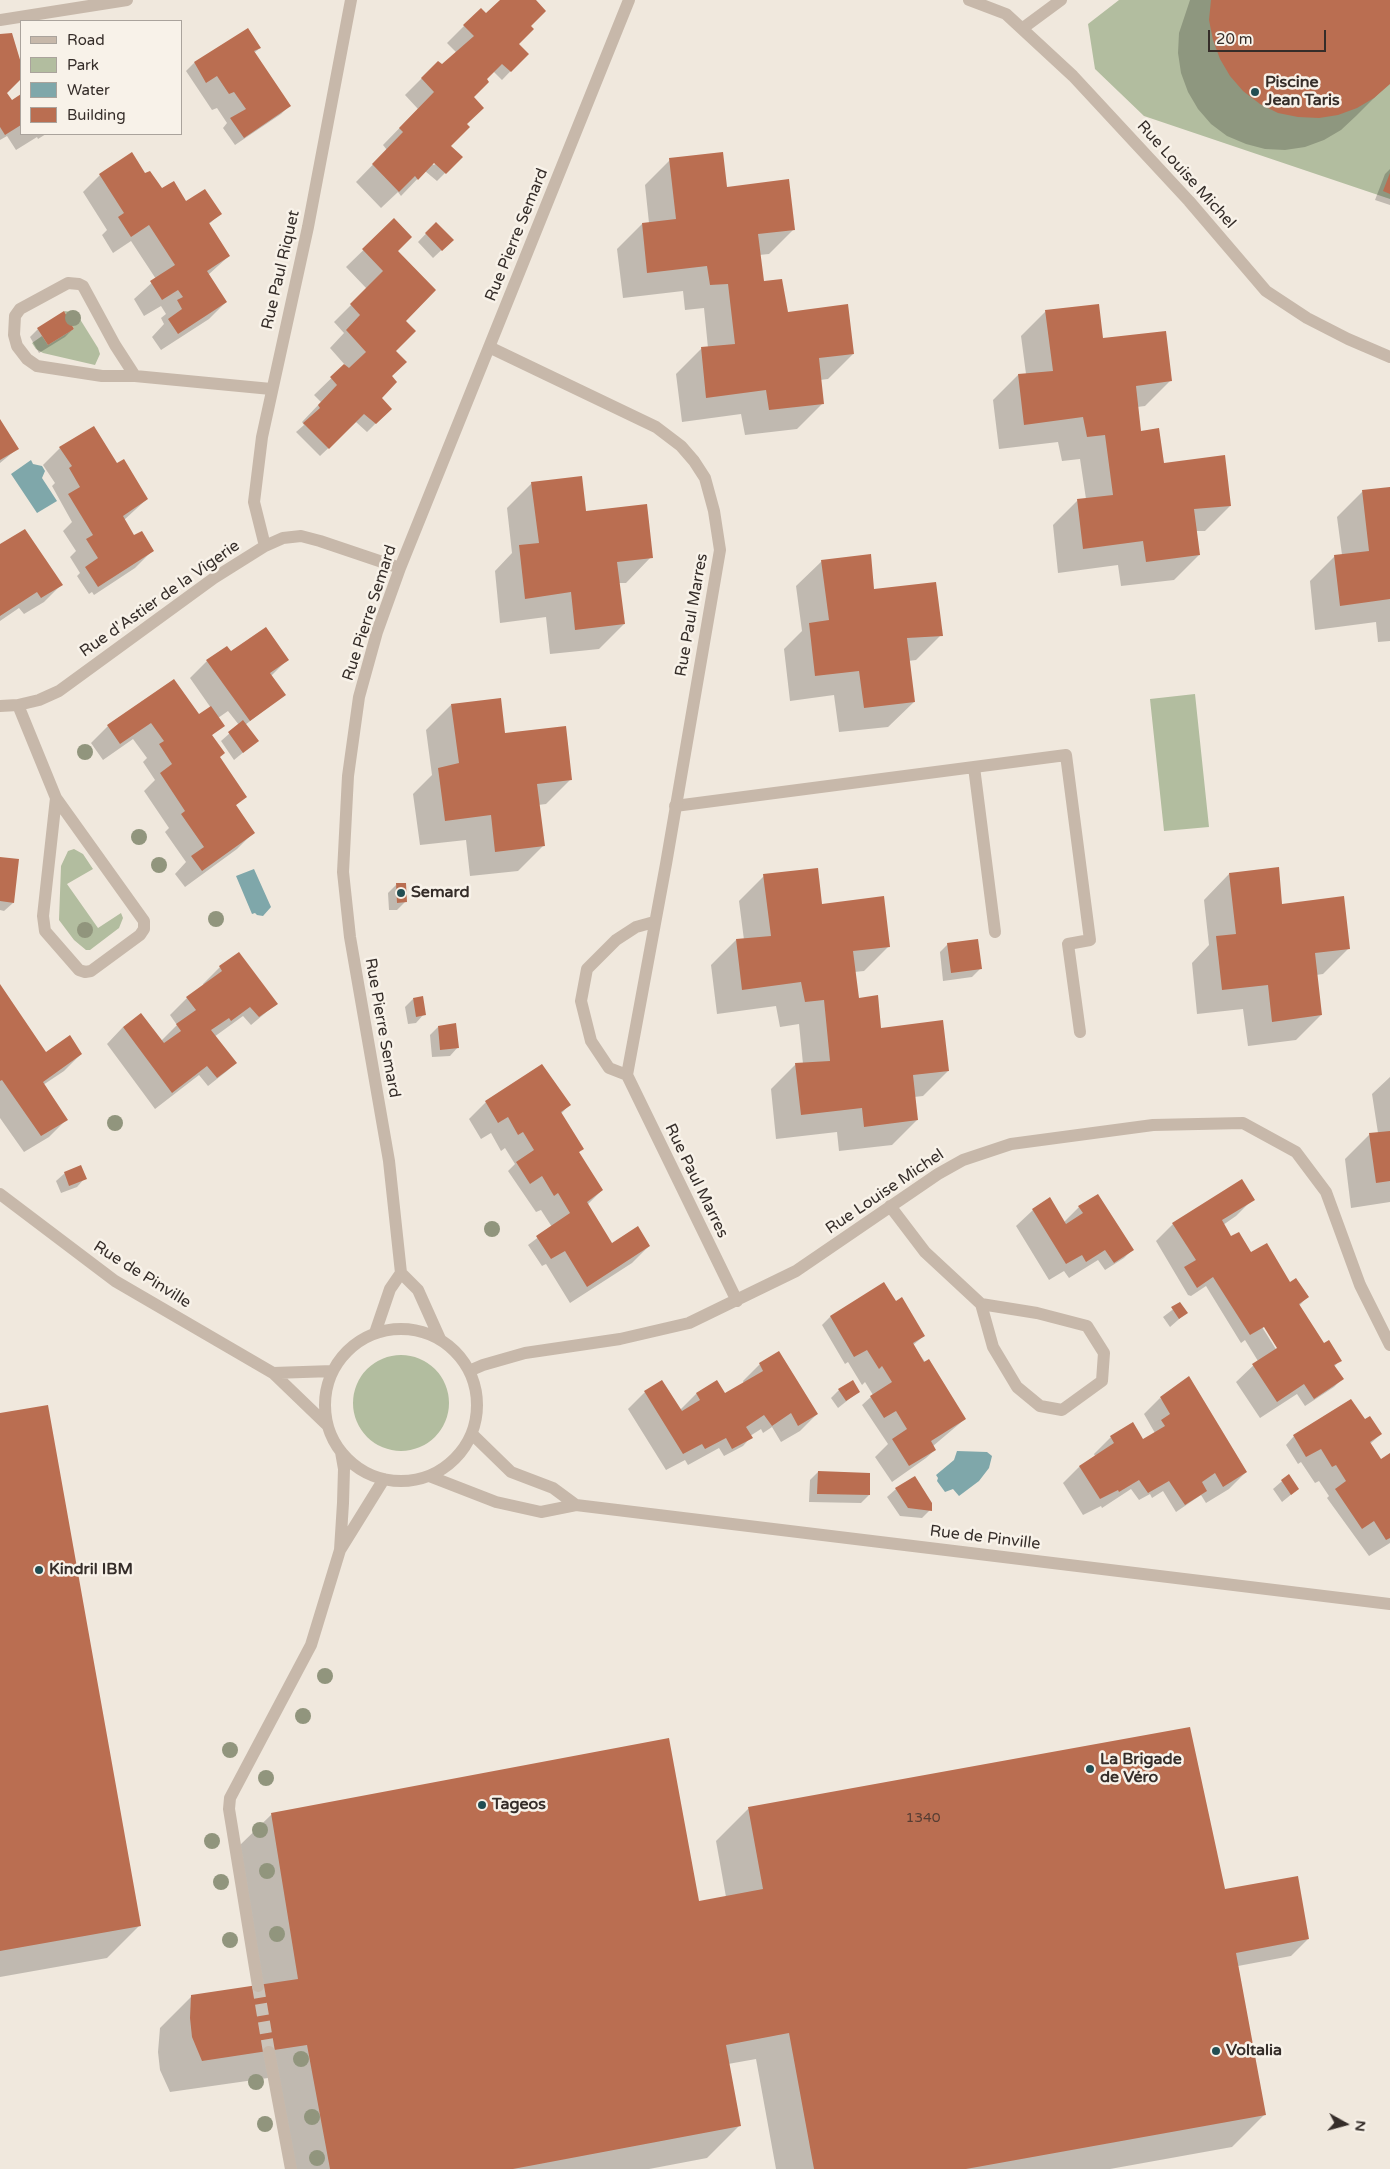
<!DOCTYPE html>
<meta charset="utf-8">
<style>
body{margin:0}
#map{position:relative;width:1390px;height:2169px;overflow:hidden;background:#f0e8dd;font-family:"Varela Round",sans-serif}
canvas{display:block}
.legend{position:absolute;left:20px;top:20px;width:162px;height:115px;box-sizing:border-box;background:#f8f2e9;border:1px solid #aaa39c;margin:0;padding:6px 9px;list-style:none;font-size:15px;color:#352d29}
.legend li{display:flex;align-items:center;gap:10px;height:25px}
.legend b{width:25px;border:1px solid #aaa39c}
.north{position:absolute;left:1320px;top:2099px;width:50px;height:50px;-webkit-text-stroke:4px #f8f2e9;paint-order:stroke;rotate:97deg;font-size:14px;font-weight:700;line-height:20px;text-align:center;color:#352d29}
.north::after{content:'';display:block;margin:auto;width:18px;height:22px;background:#352d29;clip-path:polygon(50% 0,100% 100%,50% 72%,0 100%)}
.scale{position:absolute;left:1208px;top:30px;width:118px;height:22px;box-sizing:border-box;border:2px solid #352d29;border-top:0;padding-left:6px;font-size:15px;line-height:18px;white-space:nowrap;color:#352d29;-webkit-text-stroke:4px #f8f2e9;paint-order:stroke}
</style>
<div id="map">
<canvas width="1390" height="2169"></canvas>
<ul class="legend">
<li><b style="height:6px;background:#c7b8aa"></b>Road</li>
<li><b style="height:14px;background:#b2bd9f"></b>Park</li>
<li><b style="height:14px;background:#7fa7aa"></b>Water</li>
<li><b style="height:14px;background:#ba6e51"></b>Building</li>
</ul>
<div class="north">N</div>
<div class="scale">20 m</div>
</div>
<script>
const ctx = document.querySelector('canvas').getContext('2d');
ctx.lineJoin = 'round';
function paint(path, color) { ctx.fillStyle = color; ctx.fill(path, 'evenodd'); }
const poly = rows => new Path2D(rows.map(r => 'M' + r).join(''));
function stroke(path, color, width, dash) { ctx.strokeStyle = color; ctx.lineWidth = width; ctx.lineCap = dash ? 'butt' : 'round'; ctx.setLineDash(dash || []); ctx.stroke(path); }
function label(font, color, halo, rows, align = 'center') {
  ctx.font = font + ' "Varela Round",sans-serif'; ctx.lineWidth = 5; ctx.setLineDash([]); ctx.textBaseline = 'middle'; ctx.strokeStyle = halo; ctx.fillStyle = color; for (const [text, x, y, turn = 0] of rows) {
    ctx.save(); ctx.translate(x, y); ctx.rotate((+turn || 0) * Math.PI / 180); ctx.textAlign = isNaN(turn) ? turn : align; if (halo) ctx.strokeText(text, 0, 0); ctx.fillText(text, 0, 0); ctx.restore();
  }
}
paint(poly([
 [1119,0,1390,0,1390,199,1144,116,1095,69,1088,24],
 [64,311,73,312,78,316,98,348,100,354,95,365,43,353,36,349,32,343,42,336,48,345,74,329],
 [1195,694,1209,827,1164,831,1150,699],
 [74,849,83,854,93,869,67,884,98,928,121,913,123,918,119,928,90,950,86,950,74,940,59,920,61,866,68,851],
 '353 1403a48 48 0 1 1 96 0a48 48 0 1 1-96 0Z'
]), '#b2bd9f');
paint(poly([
 [31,460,33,464,42,466,45,471,42,478,57,501,37,513,11,474],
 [254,869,271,907,263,916,257,915,255,913,252,914,236,876],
 [957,1451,987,1452,992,1456,989,1468,979,1481,959,1496,953,1489,945,1492,937,1481,938,1478,936,1475,954,1460]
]), '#7fa7aa');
paint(poly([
 [502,0,534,0,529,26,517,45,527,54,502,80,493,71,472,97,432,164,434,165,451,148,461,157,437,181,425,171,401,196,398,192,381,208,356,182,387,150,383,145,418,109,405,95,438,62,442,66,457,53,447,43,464,26,486,15],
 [1190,0,1390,0,1390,82,1356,116,1341,130,1324,140,1305,147,1285,150,1265,149,1246,144,1227,136,1211,124,1198,109,1188,92,1181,73,1178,53,1179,33],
 [11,34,21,67,21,78,6,93,11,102,21,96,21,134,46,134,38,139,37,137,16,150,7,136,0,140,0,36],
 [260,48,254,53,289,106,281,114,235,145,223,128,227,123,217,108,212,110,186,71,194,63],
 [132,154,145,175,161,191,181,204,220,214,208,225,229,256,208,275,226,302,209,319,161,350,152,337,164,324,161,318,166,314,161,306,144,316,134,299,156,279,131,241,113,253,102,235,107,230,83,192,100,175],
 [670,160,726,188,794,229,769,254,759,255,763,282,786,313,853,354,828,379,820,380,822,404,797,429,745,435,741,414,682,422,676,374,701,349,708,348,704,308,685,310,683,291,623,298,617,249,642,224,649,223,645,185],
 [1390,169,1390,205,1375,200,1385,174],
 [436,223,452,240,433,258,418,242],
 [379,235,396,251,394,351,391,376,380,398,382,417,367,432,356,422,320,456,296,432,304,425,302,422,321,402,314,395,345,365,330,348,344,333,334,322,367,289,346,267],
 [1046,311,1102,340,1170,381,1145,406,1137,407,1139,432,1163,464,1230,506,1205,531,1196,531,1199,555,1174,580,1121,586,1118,565,1058,573,1053,525,1078,500,1086,499,1080,459,1062,461,1058,442,999,449,993,400,1018,375,1026,374,1021,336],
 [38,329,73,329,65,337,39,353,30,337],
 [0,421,17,449,0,463],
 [60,448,117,465,147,499,124,520,134,537,152,551,135,568,94,595,92,592,89,594,77,576,80,573,70,557,76,551,63,531,72,522,52,486,55,483,43,465],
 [532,483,585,513,651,557,626,583,619,583,624,624,599,649,550,654,546,617,500,623,495,571,512,553,507,508],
 [1390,488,1390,641,1378,642,1376,622,1315,630,1310,581,1335,556,1342,555,1337,517,1362,492],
 [0,546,61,585,44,602,24,614,19,608,0,621],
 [822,561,873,591,941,635,916,660,908,661,914,702,888,727,839,732,834,695,790,701,784,649,802,631,796,586],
 [227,648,231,653,287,660,271,676,284,695,245,725,257,741,234,760,221,741,239,725,228,711,218,718,223,725,211,736,218,757,245,797,235,806,253,833,237,849,185,887,175,874,186,862,165,832,169,828,144,791,155,780,143,762,147,758,133,739,103,760,91,743,108,726,199,716,211,708,190,678,207,661],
 [451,705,504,735,571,779,546,804,538,805,543,846,518,871,470,876,466,840,420,845,413,794,432,775,426,730],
 [0,858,13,903,4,911,0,910],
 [1278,869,1281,905,1348,949,1323,974,1316,975,1321,1015,1296,1040,1248,1046,1243,1009,1197,1014,1192,963,1209,945,1204,900,1229,874],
 [764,876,820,906,889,946,864,971,854,972,858,999,880,1029,948,1071,923,1096,914,1097,917,1120,892,1145,839,1151,837,1132,776,1139,771,1089,796,1064,803,1064,799,1024,780,1027,776,1006,717,1014,711,965,736,940,744,940,739,901],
 [396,885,405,902,397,910,389,910,388,893],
 [948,944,980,969,972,977,943,981,940,952],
 [220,967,276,1004,251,1025,243,1016,214,1037,235,1063,227,1071,208,1086,199,1075,155,1109,107,1044,123,1027,161,1041,177,1025,170,1015,187,998,204,986,203,984],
 [0,986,45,1054,81,1054,64,1071,43,1085,66,1120,49,1137,24,1152,0,1118],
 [413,999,424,1014,416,1023,408,1024,405,1007],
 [438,1027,458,1047,450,1056,432,1057,430,1035],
 [1390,1077,1390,1202,1351,1208,1345,1159,1370,1134,1378,1133,1372,1094],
 [486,1102,569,1105,561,1114,582,1149,578,1153,602,1190,587,1205,611,1244,649,1246,632,1263,570,1303,546,1264,542,1266,528,1245,552,1227,541,1210,536,1212,508,1171,515,1164,505,1148,501,1151,491,1133,481,1139,469,1119],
 [65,1173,85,1178,77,1187,61,1193,56,1181],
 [1253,1199,1236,1216,1223,1225,1231,1238,1307,1297,1299,1306,1323,1345,1340,1360,1334,1367,1342,1379,1334,1387,1305,1406,1297,1394,1260,1418,1236,1382,1258,1361,1245,1340,1241,1343,1206,1286,1191,1296,1188,1295,1156,1241,1173,1224],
 [1264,1325,1281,1352,1279,1354,1262,1327],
 [1079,1207,1132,1250,1124,1258,1105,1270,1098,1260,1069,1278,1064,1271,1049,1280,1016,1226,1033,1210,1064,1222],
 [852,1303,896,1303,924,1336,913,1345,965,1419,933,1446,935,1450,926,1458,892,1482,875,1457,888,1444,862,1405,873,1395,865,1382,862,1385,848,1362,845,1364,822,1325,830,1317],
 [1180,1304,1186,1313,1170,1327,1163,1317],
 [760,1364,817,1414,800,1431,781,1442,772,1427,763,1433,761,1429,750,1436,751,1437,743,1446,724,1456,719,1448,688,1465,685,1460,666,1470,628,1409,645,1392,680,1410,696,1394,716,1382,725,1395,744,1384,743,1381],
 [839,1390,858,1392,838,1408,831,1398],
 [1160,1398,1246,1472,1229,1489,1206,1503,1201,1495,1176,1512,1163,1491,1152,1498,1150,1494,1139,1500,1131,1489,1102,1508,1101,1506,1083,1515,1063,1483,1079,1467,1095,1456,1094,1454,1111,1437,1143,1441,1155,1433,1144,1414],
 [0,1414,139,1926,107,1958,0,1977],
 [1364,1419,1381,1434,1370,1444,1380,1461,1390,1455,1390,1543,1369,1556,1327,1498,1329,1496,1319,1481,1315,1483,1301,1462,1298,1464,1286,1445,1294,1436],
 [818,1472,869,1495,861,1503,809,1502,810,1480],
 [1289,1475,1298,1489,1282,1502,1273,1489],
 [914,1477,930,1510,922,1518,900,1516,887,1497,896,1489],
 [1189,1729,1224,1890,1308,1939,1291,1956,1238,1966,1264,2115,1232,2147,1110,2169,776,2169,756,2059,728,2064,739,2126,707,2158,649,2169,292,2169,275,2077,170,2092,160,2070,158,2052,160,2028,192,1996,261,1986,239,1846,272,1814,698,1903,726,1897,716,1841,748,1809]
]), '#0003');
paint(poly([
 [500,0,536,0,546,11,531,26,534,29,519,44,529,54,511,72,502,64,487,79,489,82,474,97,484,108,467,124,470,127,451,146,463,157,446,174,434,163,418,180,415,176,399,192,372,164,403,132,399,128,434,92,421,78,438,61,442,64,474,36,463,25,481,8,486,13],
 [1211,0,1390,0,1390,84,1374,98,1357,108,1338,115,1319,118,1298,117,1278,113,1260,104,1243,91,1230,76,1220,59,1213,40,1209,20],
 [248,28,261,48,254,51,291,106,244,138,230,118,246,109,234,92,229,94,217,76,206,83,194,62],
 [12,33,21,63,21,79,7,93,12,100,21,94,21,125,5,135,0,127,0,34],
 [132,152,145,173,150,171,162,188,174,181,186,201,205,189,222,214,209,223,230,256,207,271,227,302,178,334,168,319,182,309,177,300,183,297,178,290,162,300,150,281,175,265,149,225,131,237,118,217,124,213,99,174],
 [723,152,727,187,789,179,795,230,758,234,764,281,782,279,788,312,848,304,854,354,819,358,824,404,769,410,766,390,706,398,701,347,735,344,728,284,710,285,707,266,647,273,642,223,676,219,669,158],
 [1390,173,1390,194,1383,191],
 [394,218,412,237,398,251,436,290,406,321,416,331,396,351,407,362,392,376,397,382,382,398,392,409,376,424,364,414,329,449,303,423,320,408,318,405,337,385,330,377,344,364,349,368,366,352,346,330,360,315,350,304,383,271,362,249],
 [436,222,454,240,442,251,425,233],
 [1099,304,1103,338,1166,331,1172,381,1136,386,1141,431,1159,428,1164,463,1225,455,1231,506,1194,509,1200,555,1146,562,1143,541,1083,549,1077,499,1113,495,1105,435,1087,437,1083,417,1024,425,1018,374,1053,371,1045,310],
 [64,311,74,329,48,345,37,328],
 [0,419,19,449,0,460],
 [94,426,117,463,124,459,148,499,123,516,134,535,142,531,154,551,98,587,85,567,98,558,86,539,93,535,68,494,80,487,69,468,72,466,59,447],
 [582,476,586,511,647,504,653,558,617,562,625,624,575,630,571,592,525,599,519,545,539,543,531,482],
 [1390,487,1390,599,1340,606,1334,555,1369,551,1362,490],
 [25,529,63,585,41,598,37,592,0,616,0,544],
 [871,554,874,589,936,582,943,636,907,638,915,702,864,708,859,671,815,676,809,623,829,620,821,560],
 [266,627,289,660,270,673,286,695,250,721,206,660,227,646,231,651],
 [174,679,199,714,211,706,225,726,212,735,225,753,220,757,247,797,236,805,255,833,202,871,191,856,204,847,181,814,185,811,160,773,172,764,159,744,164,741,151,723,120,744,107,725],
 [501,698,505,733,566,726,572,780,537,784,545,846,495,852,491,815,445,821,438,768,459,763,451,704],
 [243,720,259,741,243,753,228,732],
 [0,857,19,859,14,903,0,901],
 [1279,867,1282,904,1344,896,1350,949,1315,953,1322,1015,1272,1022,1268,985,1222,990,1216,936,1236,934,1229,873],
 [818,868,822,904,884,896,890,947,853,951,859,998,878,995,881,1028,943,1020,949,1071,913,1075,918,1120,864,1127,862,1108,801,1115,795,1063,830,1061,824,1000,805,1002,801,982,742,990,736,939,771,936,763,874],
 [396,883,406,883,407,902,397,903],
 [978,939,982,969,951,973,947,943],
 [239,952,278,1004,259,1017,250,1007,231,1021,229,1018,211,1030,237,1063,217,1078,207,1066,172,1093,123,1027,141,1013,164,1043,181,1031,176,1024,196,1010,186,997,222,971,219,966],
 [0,984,46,1052,70,1035,82,1054,43,1082,68,1120,41,1136,2,1080,0,1081],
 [423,996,426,1015,416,1017,413,998],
 [456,1023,459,1048,440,1050,438,1026],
 [542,1064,571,1105,561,1112,584,1149,579,1152,603,1190,587,1202,612,1243,638,1226,650,1246,587,1287,565,1251,551,1259,536,1236,570,1213,558,1193,554,1196,542,1176,530,1184,516,1162,534,1150,523,1132,518,1135,508,1117,498,1123,485,1101],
 [1390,1131,1390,1181,1376,1183,1369,1133],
 [81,1165,87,1179,69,1186,64,1172],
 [1242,1179,1255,1200,1222,1220,1231,1236,1239,1232,1251,1252,1267,1243,1290,1282,1296,1278,1309,1297,1299,1304,1324,1343,1329,1340,1342,1361,1334,1365,1344,1379,1314,1399,1304,1384,1277,1402,1252,1364,1277,1348,1264,1327,1250,1335,1213,1277,1197,1288,1184,1267,1196,1260,1172,1223],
 [1098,1194,1134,1250,1114,1263,1105,1250,1086,1262,1082,1255,1066,1264,1032,1209,1050,1197,1066,1224,1083,1213,1078,1206],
 [884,1282,896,1301,902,1297,925,1336,913,1343,924,1362,929,1359,966,1419,931,1441,936,1450,909,1466,892,1439,907,1429,896,1411,884,1418,870,1396,892,1382,882,1366,879,1369,867,1350,854,1357,830,1316],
 [1180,1302,1188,1313,1179,1319,1171,1307],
 [779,1351,818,1414,798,1426,791,1413,772,1426,764,1415,746,1427,753,1438,732,1449,726,1438,705,1449,702,1444,683,1454,644,1391,662,1380,682,1411,700,1400,696,1393,717,1380,725,1393,763,1371,759,1363],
 [1189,1376,1247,1472,1223,1487,1215,1473,1202,1482,1207,1491,1185,1505,1169,1481,1148,1493,1139,1480,1119,1492,1118,1490,1100,1499,1079,1466,1114,1443,1110,1436,1133,1422,1143,1439,1165,1426,1161,1420,1170,1414,1160,1397],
 [853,1380,860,1392,846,1401,838,1389],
 [1351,1399,1365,1419,1370,1416,1382,1434,1370,1442,1381,1459,1390,1453,1390,1538,1386,1540,1374,1521,1362,1529,1335,1489,1346,1481,1336,1465,1332,1467,1321,1449,1306,1457,1293,1435],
 [48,1405,141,1926,0,1951,0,1413],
 [818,1471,870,1473,870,1495,817,1494],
 [1289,1474,1299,1489,1291,1495,1281,1480],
 [915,1476,932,1503,932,1511,908,1508,895,1488],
 [1190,1727,1225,1889,1298,1876,1309,1939,1236,1953,1266,2115,966,2169,814,2169,789,2033,726,2045,741,2126,513,2169,330,2169,307,2045,202,2061,192,2037,190,2018,191,1995,298,1979,271,1813,669,1738,699,1901,763,1889,748,1807]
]), '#ba6e51');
stroke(poly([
 [258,1986,269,2052]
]), '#cbc3b9', 12, [12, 6]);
stroke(poly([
 [974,767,995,932],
 [675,806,1066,755,1090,940,1068,944,1080,1032]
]), '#c7b8aa', 12);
stroke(poly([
 [969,0,1006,14,1073,76,1189,201,1266,291,1307,318,1348,339,1390,357],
 [0,20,127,0],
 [1023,28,1061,0],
 [489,347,656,427,681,446,694,461,705,478,714,511,720,550,666,864,627,1075,737,1301],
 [135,376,115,345,83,286,79,284,68,283,20,309,15,316,14,335,17,346,27,359,37,366,102,376,135,376,271,389],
 [265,546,254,502,262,437,308,227,351,0],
 [18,705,56,798,43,916,45,931,79,970,85,972,91,971,140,935,144,929,144,921,56,798],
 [0,706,18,705,39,700,59,691,214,578,265,546,283,538,301,536,320,541,400,568],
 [627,1075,609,1068,591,1041,581,1001,587,969,616,940,636,927,654,922],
 [0,1194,115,1281,273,1373,327,1425],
 [890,1206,925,1252,981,1304,993,1347,1017,1387,1040,1406,1062,1410,1102,1381,1104,1353,1087,1326,1037,1313,981,1304],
 '325 1405a76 76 0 1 1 152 0a76 76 0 1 1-152 0Z',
 [375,1333,390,1289,401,1273],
 [440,1339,418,1290,401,1273,389,1161,350,937,343,872,348,776,359,697,377,632,400,568,629,0],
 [469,1371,483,1365,525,1353,620,1339,689,1323,796,1271,938,1174,963,1160,1011,1144,1153,1125,1243,1123,1296,1152,1326,1192,1360,1285,1390,1345],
 [273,1373,333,1371],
 [472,1434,511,1472,553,1488,576,1505],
 [341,1452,344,1469,343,1503,340,1550,384,1479],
 [429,1476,496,1502,541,1512,576,1505,1390,1604],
 [258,1986,229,1809,230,1798,311,1645,340,1550],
 [269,2052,291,2169]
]), '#c7b8aa', 12);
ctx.fillStyle = '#91957d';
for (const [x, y] of [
 [73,318],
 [85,752],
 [139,837],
 [159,865],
 [216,919],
 [85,930],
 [115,1123],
 [492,1229],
 [325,1676],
 [303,1716],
 [230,1750],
 [266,1778],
 [260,1830],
 [212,1841],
 [267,1871],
 [221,1882],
 [277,1934],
 [230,1940],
 [301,2059],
 [256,2082],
 [312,2117],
 [265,2124],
 [317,2158]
]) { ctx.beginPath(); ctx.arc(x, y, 8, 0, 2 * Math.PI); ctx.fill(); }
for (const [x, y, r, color] of [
 [1255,92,5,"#224e53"],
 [401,893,5,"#224e53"],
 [39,1570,5,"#224e53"],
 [1090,1769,5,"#224e53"],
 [482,1805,5,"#224e53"],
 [1216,2051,5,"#224e53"]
]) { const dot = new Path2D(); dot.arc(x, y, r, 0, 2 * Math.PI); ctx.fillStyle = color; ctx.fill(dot); stroke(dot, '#f8f2e9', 2); }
label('14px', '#563d33', null, [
 ["1340",923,1818]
]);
label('bold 16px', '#352d29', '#f8f2e9', [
 ["Piscine",1265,83],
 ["Jean Taris",1265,101],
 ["Semard",411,893],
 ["Kindril IBM",49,1570],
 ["La Brigade",1100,1760],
 ["de Véro",1100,1778],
 ["Tageos",492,1805],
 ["Voltalia",1226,2051]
], 'left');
label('16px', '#352d29', '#f8f2e9', [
 ["Rue Louise Michel",1186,175,48],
 ["Rue Pierre Semard",517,235,-68],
 ["Rue Paul Riquet",281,270,-77],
 ["Rue d'Astier de la Vigerie",160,599,-35],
 ["Rue Pierre Semard",370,613,-72],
 ["Rue Paul Marres",692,615,-80],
 ["Rue Pierre Semard",382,1028,80],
 ["Rue Paul Marres",696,1181,64],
 ["Rue Louise Michel",885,1192,-34],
 ["Rue de Pinville",142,1275,32],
 ["Rue de Pinville",985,1538,7]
]);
</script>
